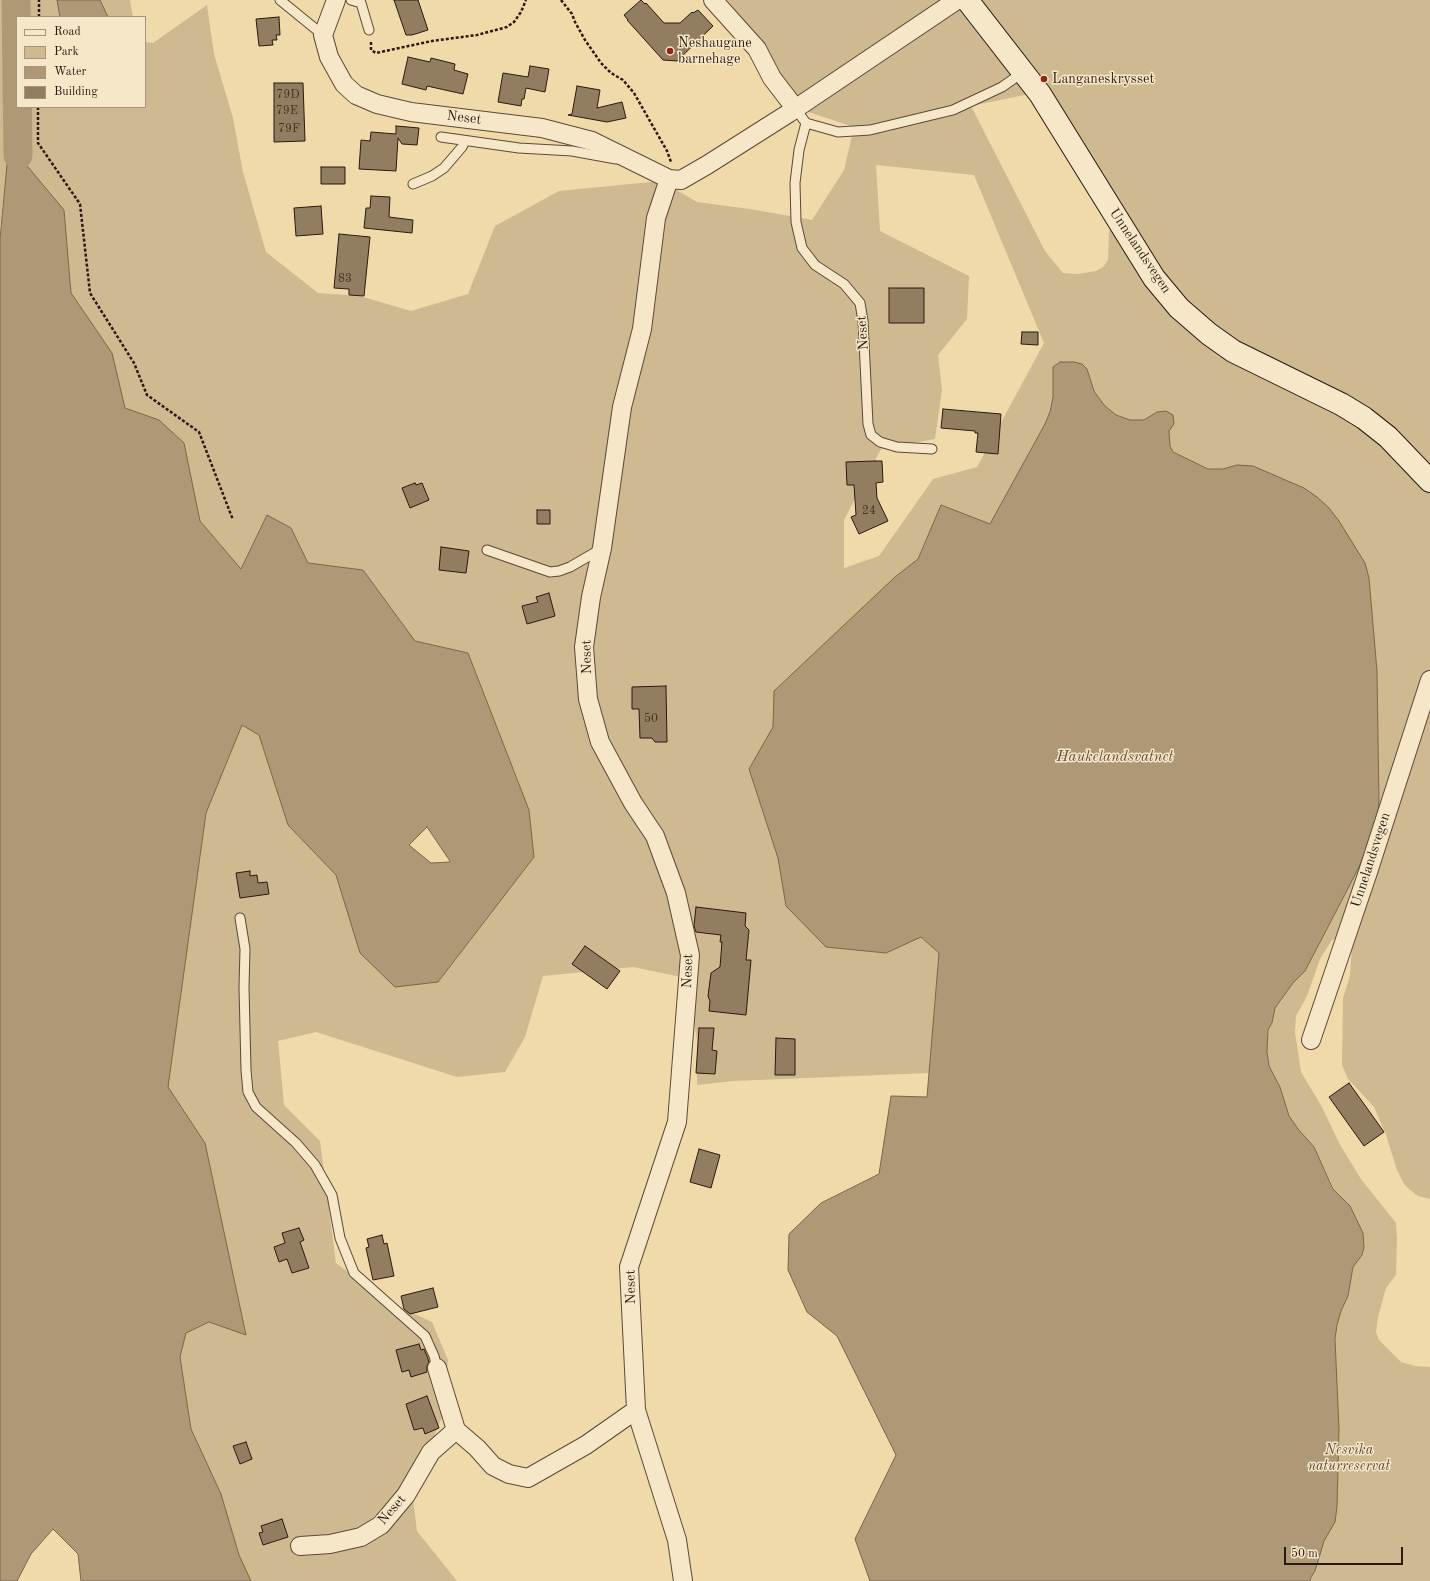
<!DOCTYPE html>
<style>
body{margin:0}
#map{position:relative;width:1430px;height:1581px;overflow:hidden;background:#f1daaa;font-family:"Old Standard TT",serif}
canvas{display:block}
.legend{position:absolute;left:16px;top:16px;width:130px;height:92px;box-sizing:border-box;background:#f6e7c8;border:1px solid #a5957e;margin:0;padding:5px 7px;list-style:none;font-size:12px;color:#2b1910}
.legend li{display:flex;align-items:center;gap:8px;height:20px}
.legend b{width:20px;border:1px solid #a5957e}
.scale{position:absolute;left:1284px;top:1547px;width:119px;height:18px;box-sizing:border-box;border:2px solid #2b1910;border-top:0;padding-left:5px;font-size:12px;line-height:14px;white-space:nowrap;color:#2b1910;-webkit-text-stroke:3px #f6e7c8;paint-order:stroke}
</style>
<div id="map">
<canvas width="1430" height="1581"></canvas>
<ul class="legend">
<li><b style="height:5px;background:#f6e7c8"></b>Road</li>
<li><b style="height:11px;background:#cfb990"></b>Park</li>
<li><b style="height:11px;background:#ae9876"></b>Water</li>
<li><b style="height:11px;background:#927d60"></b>Building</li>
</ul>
<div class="scale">50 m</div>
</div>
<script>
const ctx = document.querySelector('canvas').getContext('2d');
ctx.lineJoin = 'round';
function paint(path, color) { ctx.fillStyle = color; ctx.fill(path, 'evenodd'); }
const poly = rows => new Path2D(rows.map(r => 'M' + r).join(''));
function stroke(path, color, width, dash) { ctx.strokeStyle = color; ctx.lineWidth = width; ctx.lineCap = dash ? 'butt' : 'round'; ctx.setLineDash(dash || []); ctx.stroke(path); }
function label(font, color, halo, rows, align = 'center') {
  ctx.font = font + ' "Old Standard TT",serif'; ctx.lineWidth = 3; ctx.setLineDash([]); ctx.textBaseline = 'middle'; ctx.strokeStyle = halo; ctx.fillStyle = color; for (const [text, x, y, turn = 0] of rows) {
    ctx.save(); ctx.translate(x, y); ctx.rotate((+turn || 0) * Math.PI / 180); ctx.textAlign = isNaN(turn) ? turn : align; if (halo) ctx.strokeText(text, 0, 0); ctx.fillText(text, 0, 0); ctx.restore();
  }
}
paint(poly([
 [0,0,7,0,8,152,14,134,17,94,17,107,145,107,145,42,153,43,207,5,214,54,233,118,243,172,266,252,318,293,360,296,411,311,468,294,495,226,559,191,661,181,697,202,750,209,812,220,844,170,854,127,790,106,727,0,1430,0,1430,1199,1418,1196,1409,1189,1404,1184,1397,1170,1386,1135,1374,1107,1348,1079,1342,1065,1343,998,1350,976,1352,945,1340,937,1332,940,1320,959,1307,996,1296,1016,1295,1032,1301,1072,1322,1107,1339,1143,1361,1179,1396,1223,1397,1238,1396,1275,1386,1288,1378,1317,1376,1332,1379,1340,1401,1362,1415,1366,1430,1367,1430,1581,1270,1581,1336,1369,1335,1339,1337,1325,1341,1311,1348,1296,1353,1267,1362,1255,1364,1247,1363,1233,1350,1206,1334,1189,1314,1147,1298,1129,1289,1116,1280,1087,1269,1066,1267,1052,1268,1030,1272,1023,1275,1008,1293,983,1305,971,1357,871,1373,836,1379,804,1377,671,1369,578,1237,465,1223,469,1208,469,1173,452,1170,446,1169,431,1174,424,1157,412,1144,420,1130,420,1116,415,1104,405,1094,391,1087,369,1053,367,1053,397,1050,412,1045,425,990,524,941,505,918,559,895,577,774,691,774,727,749,769,778,858,786,906,886,953,921,937,939,953,929,1073,733,1081,697,1085,697,1040,686,978,633,967,543,976,525,1037,505,1072,457,1077,316,1032,278,1041,284,1105,320,1141,336,1263,383,1299,432,1322,448,1360,442,1417,412,1491,417,1531,457,1581,251,1581,239,1555,221,1494,191,1429,180,1357,186,1333,210,1322,246,1334,205,1143,168,1087,206,813,242,724,259,735,288,825,336,875,360,953,438,982,534,857,529,810,468,653,415,641,363,570,308,563,291,528,267,515,241,569,200,521,184,443,159,420,124,408,112,353,71,293,64,210,8,154,0,229],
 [1044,91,1115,227,1109,231,1108,260,1103,267,1096,271,1078,274,1063,273,1045,251,971,106],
 [876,165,974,175,1044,343,977,467,933,479,879,556,844,568,844,520,881,449,935,439,942,390,938,355,967,319,969,276,880,231],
 [24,0,57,0,60,17,23,17],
 [100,0,130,0,133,17,108,17]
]), '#cfb990');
const water = poly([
 [57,0,100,0,108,17,60,17,57,0],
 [8,154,18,155,64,210,71,293,112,353,125,408,159,420,184,443,200,521,241,569,267,515,291,528,308,563,363,570,415,641,468,653,529,810,534,857,438,982,395,987,360,953,336,875,288,825,259,735,242,725,206,813,168,1087,205,1143,246,1335,209,1322,186,1333,180,1357,191,1429,221,1494,239,1555,251,1581,81,1581,78,1554,53,1529,31,1554,17,1581,0,1581,0,239,8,154],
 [427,827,450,861,450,862,431,863,409,845,427,827],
 [1060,362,1074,362,1082,364,1087,369,1094,391,1104,405,1116,415,1130,420,1144,420,1157,412,1166,411,1173,415,1174,424,1169,431,1170,446,1173,452,1208,469,1223,469,1237,465,1253,466,1304,488,1317,497,1329,508,1339,521,1365,563,1369,578,1377,671,1379,804,1377,820,1373,836,1357,871,1305,971,1293,983,1275,1008,1272,1023,1268,1030,1267,1052,1269,1066,1280,1087,1289,1116,1298,1129,1314,1147,1333,1189,1350,1206,1363,1233,1364,1247,1362,1255,1353,1267,1348,1296,1341,1311,1337,1325,1335,1339,1339,1429,1337,1507,1335,1522,1324,1541,1315,1571,1311,1577,1310,1581,870,1581,855,1539,896,1455,837,1336,807,1312,788,1270,789,1234,821,1203,879,1174,891,1096,927,1097,939,953,921,937,886,953,826,947,786,906,778,858,749,769,773,727,774,691,895,577,918,559,941,505,990,524,1045,424,1050,412,1053,397,1053,367,1060,362]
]);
paint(water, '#ae9876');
stroke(water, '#7a654d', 1);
stroke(poly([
 [16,0,18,155]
]), '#ae9876', 29);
const building = poly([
 [394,0,418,0,428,30,412,35,406,35,394,0],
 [641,0,645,4,646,3,664,23,680,23,692,12,693,13,698,10,713,26,677,61,663,60,627,20,628,20,624,15,641,0],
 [279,17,280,35,276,35,277,40,272,40,273,45,259,46,256,19,279,17],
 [408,57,430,62,431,58,455,64,454,70,468,74,463,94,427,86,426,90,402,84,408,57],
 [530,66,549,69,545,92,526,88,524,99,522,99,521,106,498,102,503,73,528,77,530,66],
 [274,83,303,83,305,141,274,142,274,83],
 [577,86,600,90,597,108,622,102,626,118,607,122,568,115,572,114,577,86],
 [396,126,419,128,417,145,402,144,398,138,396,171,359,169,361,140,370,141,371,132,396,134,396,126],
 [321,167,345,167,345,184,321,184,321,167],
 [371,196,390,197,389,217,413,220,412,233,364,228,366,208,370,208,371,196],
 [321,206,323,234,296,236,294,208,321,206],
 [339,234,370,237,364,296,349,295,349,289,334,288,339,234],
 [889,288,924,288,924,323,889,323,889,288],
 [1022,332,1038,332,1038,345,1021,344,1022,332],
 [943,409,1001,414,998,454,976,452,978,433,975,433,975,431,941,428,943,409],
 [875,461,882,461,883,482,876,483,877,498,888,521,859,534,851,517,856,515,854,485,847,485,846,462,875,461],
 [415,483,416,485,422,483,429,500,410,508,402,488,415,483],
 [537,510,550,510,550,524,537,524,537,510],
 [441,547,469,551,466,573,439,570,441,547],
 [549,593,555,616,527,624,522,606,538,602,536,597,549,593],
 [666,686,667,742,655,742,652,738,640,738,639,709,632,709,632,687,666,686],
 [250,871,250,876,257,875,258,883,267,882,269,894,240,898,236,873,250,871],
 [696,907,746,913,745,926,749,930,746,960,751,960,746,1015,709,1011,710,1001,708,996,711,973,720,967,722,942,720,942,721,935,696,932,694,926,696,907],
 [585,946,620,971,607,989,572,964,585,946],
 [699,1028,714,1028,712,1050,717,1051,715,1074,696,1073,699,1028],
 [776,1038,795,1039,795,1075,775,1075,776,1038],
 [1349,1083,1384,1132,1364,1146,1329,1097,1349,1083],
 [699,1149,720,1155,711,1188,690,1182,699,1149],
 [299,1228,304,1240,300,1242,309,1268,292,1273,287,1259,279,1262,274,1247,285,1243,282,1233,299,1228],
 [382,1235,384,1244,387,1243,394,1276,373,1280,366,1248,369,1247,367,1239,382,1235],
 [433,1288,438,1307,410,1314,404,1309,401,1296,433,1288],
 [419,1344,421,1350,424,1349,427,1356,429,1362,427,1366,427,1372,411,1377,409,1370,402,1372,396,1350,419,1344],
 [427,1396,439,1428,425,1434,423,1428,414,1430,406,1404,427,1396],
 [246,1442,252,1459,240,1464,233,1446,246,1442],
 [282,1519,288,1537,263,1545,259,1533,263,1532,261,1526,282,1519]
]);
paint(building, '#927d60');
stroke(building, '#2b1910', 1);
const lane = poly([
 [280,0,323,35],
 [351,0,361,3,369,30],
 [795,108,806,123,838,132,870,130,953,110,1002,87,1022,73],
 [806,123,799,150,795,183,796,222,802,248,815,265,844,284,860,303,863,321,868,424,871,435,880,442,897,447,932,449],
 [441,137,519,148,572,151,616,159],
 [413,184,432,176,444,168,462,147,465,141],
 [487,550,550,572,559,571,570,567,601,549],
 [240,918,245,949,244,987,246,1070,248,1092,256,1107,296,1143,315,1165,332,1195,340,1238,354,1273,425,1336,434,1356,437,1368]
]);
const street = poly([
 [336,0,323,35,329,57,344,84,356,95,377,104,411,112,542,128,592,141,669,179,681,180,707,165,789,113,957,0],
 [713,0,757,49,772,78,795,108],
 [669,179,656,218,642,329,622,407,602,548,591,597,584,647,588,699,600,742,633,803,655,836,676,893,690,955,677,1122,629,1267,636,1410,677,1540,683,1581],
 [1311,1040,1368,872,1430,680],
 [437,1368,456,1430],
 [300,1546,330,1544,361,1537,381,1525,406,1495,431,1452,456,1430,477,1448,493,1466,509,1474,528,1478,586,1445,636,1410]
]);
const secondary = poly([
 [967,0,1040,94,1154,278,1179,308,1209,334,1233,351,1341,404,1364,418,1388,437,1430,481]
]);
stroke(lane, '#5c4936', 11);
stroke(street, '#5c4936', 20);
stroke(secondary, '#2b1910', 24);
stroke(poly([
 [561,0,572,14,575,22,585,40,601,63,611,73,623,80,634,93,667,151,671,162],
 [39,17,39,0],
 [371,42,371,50,376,53,432,41,477,35,507,27,514,22,521,12,526,0],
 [38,107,38,143,80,204,90,293,134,363,147,395,199,432,233,520]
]), '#2b1910', 2.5, [3, 2]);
stroke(lane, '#f6e7c8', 9);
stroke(street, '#f6e7c8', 18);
stroke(secondary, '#f6e7c8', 22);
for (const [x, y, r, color] of [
 [670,51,4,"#8f2418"],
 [1044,79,4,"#8f2418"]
]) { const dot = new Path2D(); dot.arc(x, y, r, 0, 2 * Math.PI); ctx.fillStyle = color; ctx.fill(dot); stroke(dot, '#f6e7c8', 1.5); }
label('12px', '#453224', null, [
 ["79D",288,95],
 ["79E",287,111],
 ["79F",289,129],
 ["83",345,279],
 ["24",869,511],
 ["50",651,719]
]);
label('14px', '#2b1910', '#f6e7c8', [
 ["Neshaugane",678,43],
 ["barnehage",678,59],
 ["Langaneskrysset",1052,79]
], 'left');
label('14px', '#2b1910', '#f6e7c8', [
 ["Neset",464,118,7],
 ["Unnelandsvegen",1140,251,56],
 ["Neset",863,333,-94],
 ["Neset",587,657,-91],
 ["Unnelandsvegen",1371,860,-72],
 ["Neset",688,971,-88],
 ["Neset",631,1287,-91],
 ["Neset",392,1510,-49]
]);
label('italic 14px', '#5c4936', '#f6e7c8', [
 ["Nesvika",1349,1450],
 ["naturreservat",1349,1466]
]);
label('italic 15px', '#5f4c39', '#f6e7c8', [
 ["Haukelandsvatnet",1115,757]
]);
</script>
